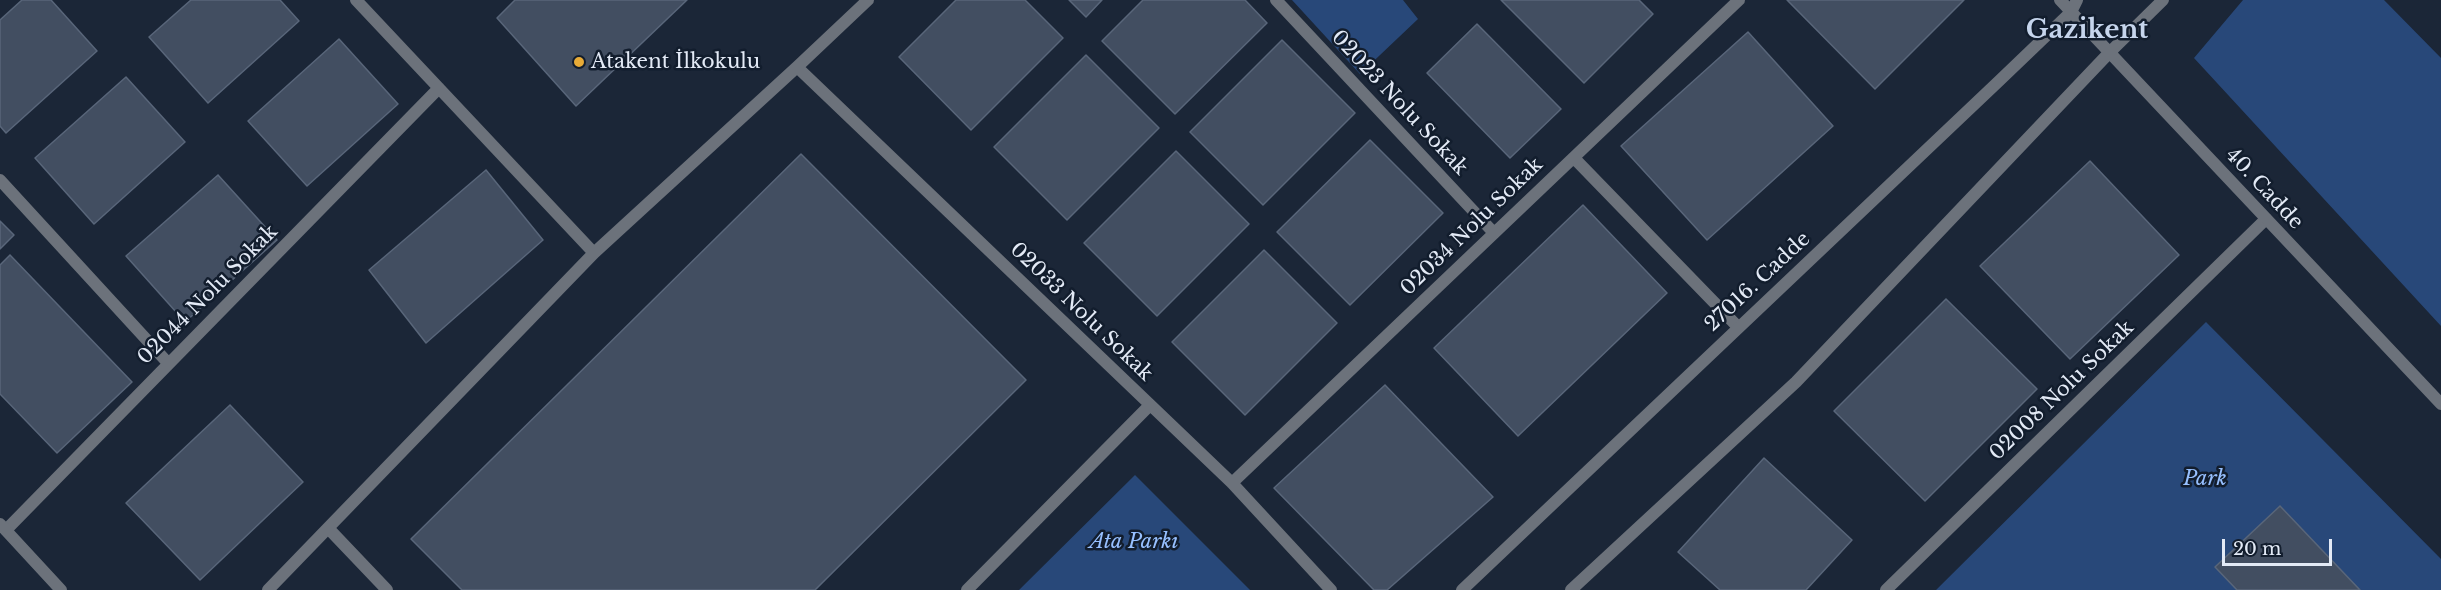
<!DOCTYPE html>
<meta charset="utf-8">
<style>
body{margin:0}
#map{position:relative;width:2441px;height:590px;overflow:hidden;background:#1b2637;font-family:"Libre Baskerville",serif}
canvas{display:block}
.scale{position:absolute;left:2222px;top:539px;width:110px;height:27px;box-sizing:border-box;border:3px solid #e3eaf6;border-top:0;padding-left:8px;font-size:18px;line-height:21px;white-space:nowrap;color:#e3eaf6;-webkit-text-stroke:4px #121d2d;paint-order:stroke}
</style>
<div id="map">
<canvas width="2441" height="590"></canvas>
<div class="scale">20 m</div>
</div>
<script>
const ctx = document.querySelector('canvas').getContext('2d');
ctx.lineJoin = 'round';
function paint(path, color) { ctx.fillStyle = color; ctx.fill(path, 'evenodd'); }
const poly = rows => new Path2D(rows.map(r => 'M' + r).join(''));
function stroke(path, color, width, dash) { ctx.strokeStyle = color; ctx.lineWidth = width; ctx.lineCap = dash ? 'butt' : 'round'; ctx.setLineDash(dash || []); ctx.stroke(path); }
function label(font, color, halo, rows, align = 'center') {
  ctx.font = font + ' "Libre Baskerville",serif'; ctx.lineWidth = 5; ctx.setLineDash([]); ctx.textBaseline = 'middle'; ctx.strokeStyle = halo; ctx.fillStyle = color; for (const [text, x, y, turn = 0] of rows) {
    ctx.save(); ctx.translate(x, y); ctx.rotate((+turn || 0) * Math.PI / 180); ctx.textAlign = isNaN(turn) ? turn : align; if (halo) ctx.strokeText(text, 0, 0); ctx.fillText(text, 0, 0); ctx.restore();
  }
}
paint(poly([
 [1292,0,1403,0,1418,19,1360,74],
 [2243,0,2384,0,2441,58,2441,326,2194,58],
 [2206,322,2441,559,2441,590,1936,590],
 [1135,475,1250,590,1019,590]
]), '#284879');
const building = poly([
 [22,0,51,0,97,51,6,133,0,126,0,20,22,0],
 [191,0,280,0,299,21,208,103,149,37,191,0],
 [515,0,687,0,576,106,497,18,515,0],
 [956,0,1025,0,1063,38,971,130,899,57,956,0],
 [1069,0,1102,0,1086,17,1069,0],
 [1143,0,1245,0,1267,23,1175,114,1102,41,1143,0],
 [1501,0,1639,0,1653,14,1584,83,1501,0],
 [1787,0,1964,0,1875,89,1787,0],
 [1477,24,1561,109,1510,158,1427,73,1477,24],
 [1748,32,1833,126,1707,240,1621,146,1748,32],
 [339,39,398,104,307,186,248,121,339,39],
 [1282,40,1355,113,1263,205,1190,132,1282,40],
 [1086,55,1159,128,1067,220,994,147,1086,55],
 [126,77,185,142,94,224,35,158,126,77],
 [1370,140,1443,213,1350,305,1277,232,1370,140],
 [1176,151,1249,224,1157,316,1084,243,1176,151],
 [801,154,1026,380,815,590,462,590,411,539,801,154],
 [2090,161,2179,255,2070,359,1980,266,2090,161],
 [486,170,543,240,426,343,369,270,486,170],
 [218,175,277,240,185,322,126,256,218,175],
 [1583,205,1667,293,1518,436,1434,348,1583,205],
 [0,221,14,235,0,249,0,221],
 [1264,250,1337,323,1245,415,1172,342,1264,250],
 [10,255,132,382,57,453,0,394,0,265,10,255],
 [1946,299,2037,389,1925,501,1834,411,1946,299],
 [1385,385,1493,497,1387,590,1374,590,1274,488,1385,385],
 [230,405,303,482,200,580,126,503,230,405],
 [1764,458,1852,540,1806,590,1720,590,1678,552,1764,458],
 [2280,506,2360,590,2237,590,2215,567,2280,506]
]);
paint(building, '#424e61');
stroke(building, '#59667a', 1.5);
stroke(poly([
 [356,0,594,253],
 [1276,0,1494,233],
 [797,67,1232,483,1331,590],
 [1574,158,1738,327],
 [0,180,168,363],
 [1232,483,1739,0],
 [328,528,387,590],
 [6,530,439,88],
 [268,590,594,253,797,67,868,0],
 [967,590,1150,405],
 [1886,590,2266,219]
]), '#6c727b', 12);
stroke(poly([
 [2060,0,2441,404],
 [0,524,61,590],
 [1462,590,1999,81,2071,12,2077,0],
 [1571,590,1796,382,2109,53,2163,0]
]), '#6c727b', 12);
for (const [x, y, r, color] of [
 [579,62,6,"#e8ab37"]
]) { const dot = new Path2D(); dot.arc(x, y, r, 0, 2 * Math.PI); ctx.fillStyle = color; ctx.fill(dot); stroke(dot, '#121d2d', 2); }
label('20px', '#e3eaf6', '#121d2d', [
 ["Atakent İlkokulu",591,62]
], 'left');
label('20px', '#e3eaf6', '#121d2d', [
 ["02023 Nolu Sokak",1399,103,47],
 ["40. Cadde",2264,189,47],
 ["02034 Nolu Sokak",1472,227,-44],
 ["27016. Cadde",1758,282,-43],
 ["02044 Nolu Sokak",208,295,-45],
 ["02033 Nolu Sokak",1081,312,44],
 ["02008 Nolu Sokak",2062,391,-44]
]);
label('italic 20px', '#97c0ff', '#121d2d', [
 ["Park",2205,479],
 ["Ata Parkı",1134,542]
]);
label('bold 26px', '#c6d5ec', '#121d2d', [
 ["Gazikent",2087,31]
]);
</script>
